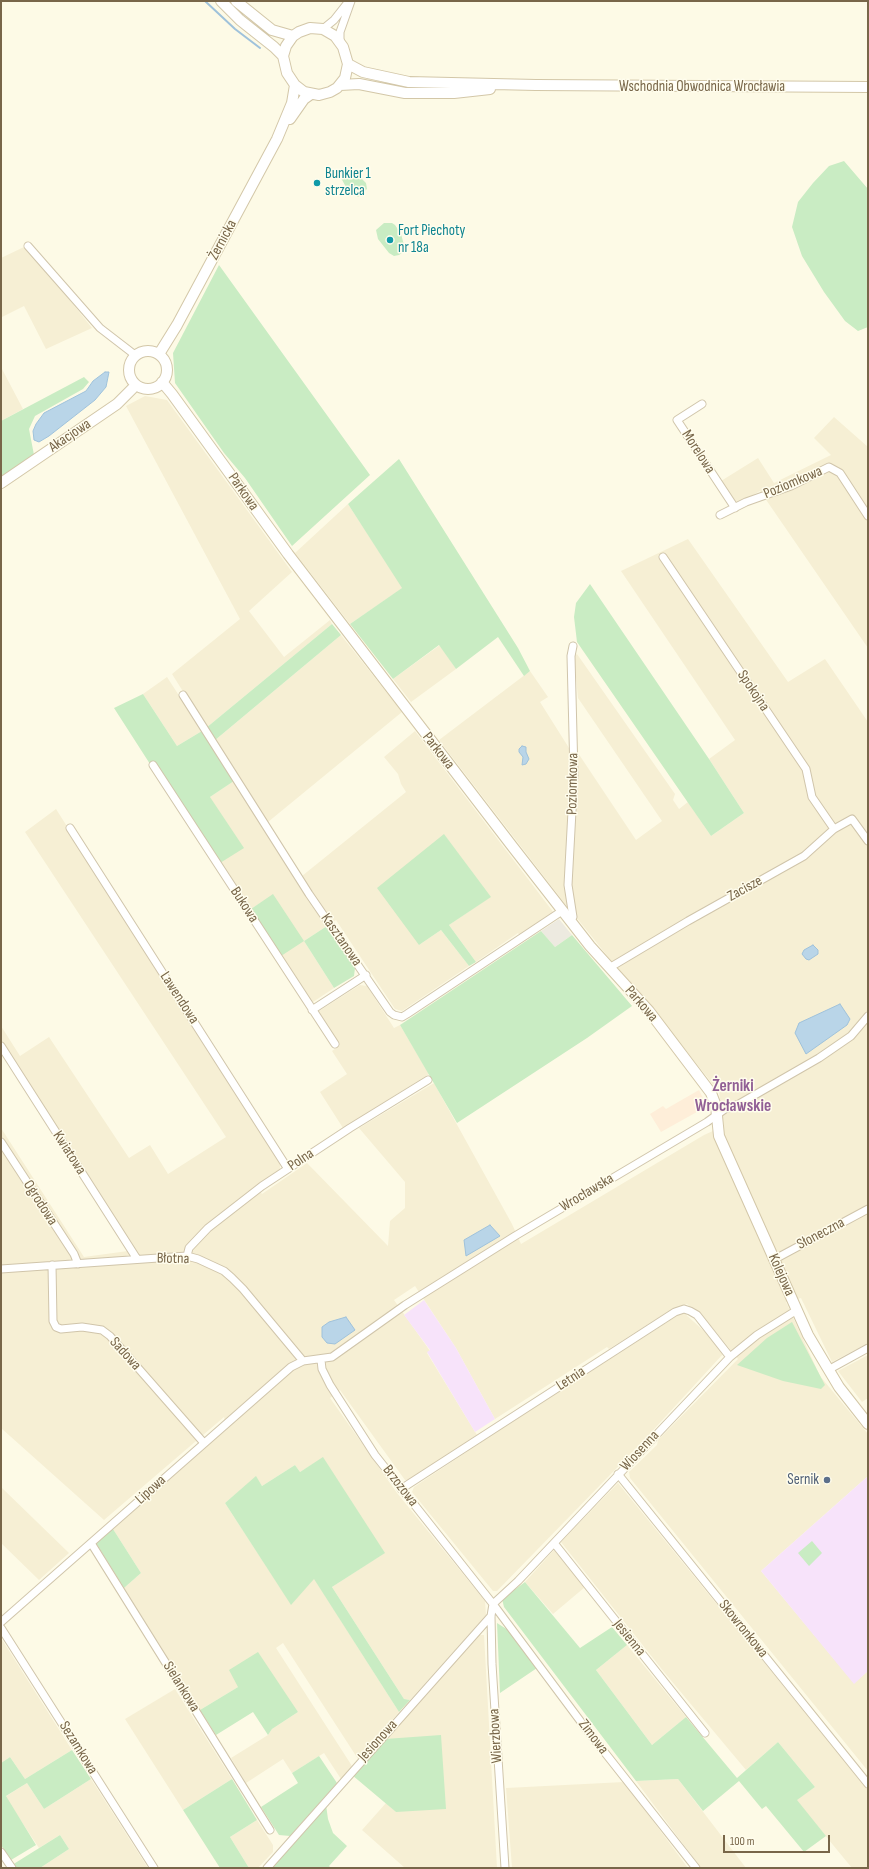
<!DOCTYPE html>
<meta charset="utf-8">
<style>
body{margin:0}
#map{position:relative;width:869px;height:1869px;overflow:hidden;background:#fdfae6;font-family:"Sofia Sans Condensed",sans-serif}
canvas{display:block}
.frame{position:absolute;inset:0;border:2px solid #786649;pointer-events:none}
.scale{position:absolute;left:723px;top:1835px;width:107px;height:18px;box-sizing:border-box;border:2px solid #786649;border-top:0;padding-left:5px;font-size:12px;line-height:14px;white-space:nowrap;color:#786649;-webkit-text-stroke:3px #fffded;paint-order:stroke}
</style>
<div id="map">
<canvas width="869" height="1869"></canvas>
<div class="frame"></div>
<div class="scale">100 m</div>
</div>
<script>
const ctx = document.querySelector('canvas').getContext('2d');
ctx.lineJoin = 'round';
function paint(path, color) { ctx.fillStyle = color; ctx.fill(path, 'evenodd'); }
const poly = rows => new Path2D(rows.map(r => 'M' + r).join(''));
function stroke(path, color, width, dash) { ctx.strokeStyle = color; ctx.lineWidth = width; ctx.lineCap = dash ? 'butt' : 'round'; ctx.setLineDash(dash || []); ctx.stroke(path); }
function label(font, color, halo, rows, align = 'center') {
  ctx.font = font + ' "Sofia Sans Condensed",sans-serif'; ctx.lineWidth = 3; ctx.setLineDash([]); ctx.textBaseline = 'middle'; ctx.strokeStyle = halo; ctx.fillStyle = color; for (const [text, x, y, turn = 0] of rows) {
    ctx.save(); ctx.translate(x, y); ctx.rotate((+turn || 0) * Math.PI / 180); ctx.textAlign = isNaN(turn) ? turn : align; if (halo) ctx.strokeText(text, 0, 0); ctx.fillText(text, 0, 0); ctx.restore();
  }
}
paint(poly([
 [24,247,61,289,92,328,46,349,24,306,2,317,1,258],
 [2,369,23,409,1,421,1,370],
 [145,396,167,400,292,572,249,611,284,657,330,620,332,624,206,728,172,674,240,619,126,406],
 [834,417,868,447,868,648,760,491,743,501,737,502,732,499,721,481,758,458,774,483,831,455,814,438],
 [348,504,403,588,350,624,295,553],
 [688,539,788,682,825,659,868,722,868,1343,832,1362,801,1298,786,1302,820,1376,868,1434,868,1476,761,1571,854,1683,868,1671,868,1771,630,1478,629,1472,657,1445,658,1440,738,1359,711,1326,687,1304,669,1311,609,1349,607,1347,495,1419,456,1348,415,1286,394,1300,430,1351,427,1353,477,1435,410,1480,405,1480,340,1390,330,1398,397,1493,485,1601,486,1615,410,1700,404,1699,332,1587,384,1553,323,1458,300,1472,295,1465,262,1486,256,1477,225,1503,291,1604,314,1578,399,1712,358,1759,283,1643,276,1648,352,1766,341,1779,324,1753,292,1773,283,1759,246,1783,231,1758,268,1735,272,1729,298,1712,238,1687,200,1710,124,1588,141,1573,113,1529,227,1429,224,1417,104,1520,1,1428,1,1128,84,1257,128,1251,1,1051,1,1026,20,1056,49,1037,129,1158,150,1145,168,1174,226,1137,25,832,56,809,280,1162,280,1170,256,1186,262,1194,307,1163,388,1246,390,1221,405,1208,405,1182,359,1128,434,1083,512,1224,521,1244,704,1135,724,1126,719,1092,641,994,613,963,576,917,570,887,577,801,578,753,636,840,662,821,578,698,574,656,577,654,675,794,673,800,679,809,688,802,711,836,744,813,709,759,735,740,621,571],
 [341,635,402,712,268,822,214,741],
 [440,645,456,669,411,702,393,679],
 [530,671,548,697,540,702,569,748,572,785,569,909,439,740],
 [167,677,202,731,177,746,143,694],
 [415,731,554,913,520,936,518,933,476,962,449,925,490,897,444,835,419,945,441,930,469,966,402,1011,395,1009,336,920,332,923,302,876,406,792,401,784,398,774,384,757],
 [234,781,327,926,304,941,334,988,313,1002,310,1001,281,956,274,895,251,909,220,863,210,797],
 [360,985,367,986,394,1028,400,1025,429,1074,343,1128,320,1092,347,1074,332,1051,339,1046,318,1015,319,1011],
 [683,1312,704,1331,723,1354,645,1439,497,1591,493,1591,412,1492,414,1487,501,1429],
 [868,1355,868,1398,862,1402,838,1371],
 [618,1483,868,1790,868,1868,852,1868,796,1800,815,1787,778,1742,746,1770,664,1672,561,1542],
 [1,1487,69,1553,39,1580,1,1543],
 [554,1550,585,1587,553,1614,525,1582],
 [479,1635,484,1635,497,1868,405,1868,362,1830,386,1803,396,1812,385,1739],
 [1,1638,72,1750,25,1779,10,1757,1,1763],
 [627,1645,686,1717,652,1745,596,1670],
 [175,1689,232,1779,183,1810,125,1719],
 [91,1779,148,1868,40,1868,69,1849,60,1835,39,1848,5,1797,27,1783,44,1809],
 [678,1779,746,1868,701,1868,636,1781],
 [624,1782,688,1868,512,1868,506,1788],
 [257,1820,273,1845,273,1852,258,1868,249,1868,230,1837]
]), '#f6efd4');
paint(poly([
 [699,1090,704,1100,704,1108,661,1132,650,1114,663,1106,666,1109]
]), '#feeed9');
paint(poly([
 [559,919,572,935,555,947,541,931]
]), '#edeae0');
paint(poly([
 [424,1300,456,1348,495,1419,475,1432,427,1352,430,1350,404,1315],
 [868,1476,868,1671,854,1684,761,1571]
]), '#f7e3fa');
paint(poly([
 [844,161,868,189,868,327,858,331,845,321,824,292,802,256,792,227,798,202,813,183,829,166],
 [345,168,355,172,366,183,367,189,358,197,347,189,340,176,342,170],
 [384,223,392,223,395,225,401,234,404,245,403,252,399,255,394,256,389,253,378,239,376,230],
 [219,265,370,475,292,546,245,478,224,453,175,383,173,353],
 [84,377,89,382,83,389,35,416,29,429,34,455,1,477,1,421],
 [399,459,518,648,530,671,524,676,498,637,456,669,439,645,393,679,350,624,402,588,348,504],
 [590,584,709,759,744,813,711,836,577,642,574,617,576,603],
 [332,624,341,635,214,741,206,728],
 [143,694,177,746,202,731,234,781,210,797,244,848,220,863,154,761,150,764,114,708],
 [444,834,491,897,449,925,476,962,469,966,441,930,419,945,377,888],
 [273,894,304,941,327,926,355,968,354,976,334,988,304,941,281,956,251,909],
 [541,931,555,947,572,935,632,1006,587,1038,457,1123,400,1025],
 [792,1322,825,1385,821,1389,783,1381,737,1365,767,1338],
 [323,1457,385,1553,332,1587,404,1699,410,1700,399,1712,314,1579,291,1605,225,1503,256,1476,262,1486,295,1465,300,1472],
 [113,1529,141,1573,124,1588,96,1543],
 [812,1541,822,1553,809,1566,798,1553],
 [525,1582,580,1648,612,1627,627,1645,596,1670,652,1745,686,1717,737,1778,778,1742,815,1787,797,1800,826,1836,804,1852,766,1806,762,1809,739,1781,703,1811,678,1779,636,1781,504,1607,502,1599],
 [497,1623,508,1630,537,1668,500,1693],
 [258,1652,298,1712,272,1729,268,1735,253,1712,216,1735,200,1710,238,1687,229,1670],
 [441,1735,446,1809,396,1812,352,1775,385,1739],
 [72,1750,91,1779,44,1809,27,1783,6,1796,36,1845,11,1860,1,1845,1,1763,10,1757,25,1779],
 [319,1756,337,1783,290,1836,279,1835,261,1807,298,1783,292,1773],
 [232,1779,257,1820,230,1837,249,1868,220,1868,183,1810],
 [326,1805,328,1819,333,1833,347,1846,329,1866,331,1868,270,1868],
 [60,1835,69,1849,40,1868,14,1868,12,1865]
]), '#c9ecc3');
const water = poly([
 [105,372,109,372,106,387,95,400,49,436,39,442,34,440,33,431,36,424,44,413,86,391,93,381,105,372],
 [522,746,526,747,526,752,529,759,526,764,522,765,523,757,519,752,519,749,522,746],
 [813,945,818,950,818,954,809,960,806,959,802,954,804,950,813,945],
 [840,1004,850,1019,847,1025,806,1054,795,1033,799,1023,840,1004],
 [490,1225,500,1236,466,1256,464,1240,490,1225],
 [346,1317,355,1330,335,1344,327,1343,322,1337,322,1327,329,1322,346,1317]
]);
paint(water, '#b9d5e8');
stroke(water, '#9fc2db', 1);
stroke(poly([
 [205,1,235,29,260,48]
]), '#9fc2db', 2);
const street = poly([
 [323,29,334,20,349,1],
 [340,40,340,32,351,1],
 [28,246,100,328,135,355],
 [702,404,677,420,735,508],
 [720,515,746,502,791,486,829,467,840,473,868,516],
 [663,557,806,769,812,797,834,829],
 [183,695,309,894,390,1012,394,1015,402,1017,407,1014,562,911],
 [153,765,335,1044],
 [70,828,288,1169],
 [570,920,573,917,568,885,574,774,571,656,573,646],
 [609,968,688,921,804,856,834,829,852,819,868,841],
 [312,1010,366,975],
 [1,1046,137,1259],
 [1,1142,74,1254,78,1264],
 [187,1256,189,1248,208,1228,262,1186,350,1128,428,1080],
 [775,1259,868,1209],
 [52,1265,53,1321,56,1327,61,1329,82,1327,102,1330,110,1336,204,1443],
 [1,1269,187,1256,198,1259,224,1271,232,1278,243,1289,303,1361],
 [321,1360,322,1369,330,1385,375,1455,493,1604,587,1730,696,1868],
 [828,1370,868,1348],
 [618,1474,868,1784],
 [401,1489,675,1312,684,1309,690,1311,697,1315,730,1357],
 [91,1543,270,1830],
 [554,1543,705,1733],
 [493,1604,518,1581,730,1357,757,1335,797,1310],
 [493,1604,491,1616,492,1664,505,1868],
 [1,1622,291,1367,303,1361,332,1357,405,1305,515,1236,707,1122,725,1109,739,1104,819,1058,851,1036,868,1016],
 [1,1628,154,1868],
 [1,1852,12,1868],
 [267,1868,491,1616]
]);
const secondary = poly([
 [221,1,240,20,274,47,283,56],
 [236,1,272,30,293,36],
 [310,28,323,29,335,36,343,47,348,64,345,78,337,88,330,92,319,95,304,92,295,85,287,73,283,56,286,46,293,36,299,32,310,28],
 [348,64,363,72,409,82,536,85,868,87],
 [340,85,359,84,405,93,454,93,490,89],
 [290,119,304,99,311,94],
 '129 370a19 19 0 1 1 38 0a19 19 0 1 1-38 0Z',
 [159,354,177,325,277,139,292,103,295,85],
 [162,382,172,394,288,554,512,846,590,946,649,1011,711,1093,716,1106,719,1136,808,1335,839,1387,868,1424],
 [1,483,117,404,136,385]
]);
stroke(street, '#d0c5ab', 9);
stroke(secondary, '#d3c7a8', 12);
stroke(street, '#fff', 7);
stroke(secondary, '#fff', 10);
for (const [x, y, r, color] of [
 [317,183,4,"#0f9aa8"],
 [390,240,4,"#0f9aa8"],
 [827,1480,4,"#5c6f8a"]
]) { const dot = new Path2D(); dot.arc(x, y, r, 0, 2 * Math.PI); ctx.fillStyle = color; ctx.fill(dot); stroke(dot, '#fffded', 1.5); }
label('15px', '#786649', '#fffded', [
 ["Wschodnia Obwodnica Wrocławia",702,87],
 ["Żernicka",223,240,-62],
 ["Akacjowa",70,436,-34],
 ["Morelowa",698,452,57],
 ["Poziomkowa",793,483,-23],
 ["Parkowa",243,492,55],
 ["Spokojna",753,691,56],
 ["Parkowa",438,751,52],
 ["Poziomkowa",573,784,-89],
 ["Zacisze",745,889,-29],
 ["Bukowa",244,905,57],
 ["Kasztanowa",341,940,55],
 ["Lawendowa",179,998,57],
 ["Parkowa",641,1004,49],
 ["Kwiatowa",69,1153,57],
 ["Polna",301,1160,-34],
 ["Wrocławska",587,1193,-31],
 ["Ogrodowa",40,1203,57],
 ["Słoneczna",821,1234,-28],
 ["Błotna",173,1259,1],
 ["Kolejowa",781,1275,66],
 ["Sadowa",125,1354,48],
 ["Letnia",571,1379,-33],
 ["Wiosenna",640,1451,-47],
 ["Brzozowa",400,1486,52],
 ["Lipowa",151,1490,-42],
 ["Skowronkowa",743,1629,51],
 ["Jesienna",629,1638,51],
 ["Sielankowa",181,1687,58],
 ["Wierzbowa",496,1736,-93],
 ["Zimowa",593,1737,53],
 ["Jesionowa",378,1741,-48],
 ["Sezamkowa",78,1748,58]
]);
label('15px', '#0d838f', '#fffded', [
 ["Bunkier 1",325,174],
 ["strzelca",325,191],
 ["Fort Piechoty",398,231],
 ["nr 18a",398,248]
], 'left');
label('15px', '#4e5e75', '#fffded', [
 ["Sernik",819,1480]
], 'right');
label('bold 17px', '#916095', '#fffded', [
 ["Żerniki",733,1087],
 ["Wrocławskie",733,1107]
]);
</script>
